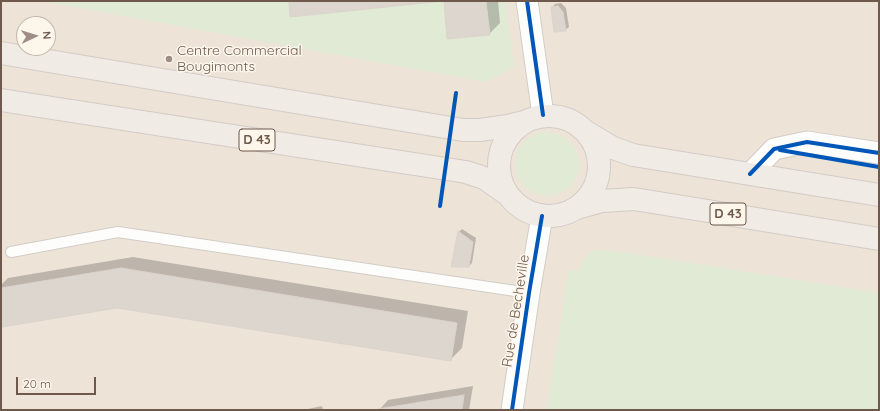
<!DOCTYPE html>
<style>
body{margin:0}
#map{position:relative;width:880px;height:411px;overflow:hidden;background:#f4f0e9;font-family:Quicksand,sans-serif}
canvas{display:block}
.frame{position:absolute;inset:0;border:2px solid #6f594d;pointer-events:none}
.north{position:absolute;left:16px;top:16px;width:40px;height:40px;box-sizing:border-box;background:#fdf6ea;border:1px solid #c4b7ab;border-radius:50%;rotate:86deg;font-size:11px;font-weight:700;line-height:16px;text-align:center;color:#6f594d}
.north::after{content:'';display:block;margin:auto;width:14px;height:18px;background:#9e8e84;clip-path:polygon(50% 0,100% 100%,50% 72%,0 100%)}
.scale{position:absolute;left:16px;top:377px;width:80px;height:18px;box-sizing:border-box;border:2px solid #6f594d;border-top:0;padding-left:5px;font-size:12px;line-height:14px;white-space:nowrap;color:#6f594d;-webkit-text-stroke:3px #fdf6ea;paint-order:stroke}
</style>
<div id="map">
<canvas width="880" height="411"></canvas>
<div class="frame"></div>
<div class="north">N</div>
<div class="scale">20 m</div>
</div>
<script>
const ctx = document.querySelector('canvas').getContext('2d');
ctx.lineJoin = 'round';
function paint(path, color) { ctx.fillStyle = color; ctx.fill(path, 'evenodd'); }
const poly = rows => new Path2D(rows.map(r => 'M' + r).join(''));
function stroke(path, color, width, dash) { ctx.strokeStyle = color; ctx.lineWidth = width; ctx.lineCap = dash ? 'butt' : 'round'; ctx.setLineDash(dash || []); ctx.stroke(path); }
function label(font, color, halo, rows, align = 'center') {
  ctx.font = font + ' Quicksand,sans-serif'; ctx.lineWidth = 3; ctx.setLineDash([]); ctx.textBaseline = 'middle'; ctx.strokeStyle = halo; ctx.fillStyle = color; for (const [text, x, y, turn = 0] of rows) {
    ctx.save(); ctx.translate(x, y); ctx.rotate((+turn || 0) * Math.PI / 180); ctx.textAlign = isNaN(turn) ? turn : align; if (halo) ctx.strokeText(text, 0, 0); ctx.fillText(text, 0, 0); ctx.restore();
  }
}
paint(poly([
 [1,1,879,1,879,410,1,410],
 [24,24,48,24,48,48,24,48]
]), '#ede3d7');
paint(poly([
 [41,1,506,1,514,67,486,82],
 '515 164a32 32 0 1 1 64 0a32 32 0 1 1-64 0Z',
 [596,250,616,251,879,293,879,410,547,410,569,269,578,271,587,254]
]), '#e1ead5');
paint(poly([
 [445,1,498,1,500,23,489,34],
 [561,3,566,8,569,27,565,30,552,7,555,4],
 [462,229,476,238,472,263,469,266,459,232],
 [133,257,468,311,462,348,450,360,117,307,1,326,1,285,8,278],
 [473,386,469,410,379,410,388,400],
 [322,406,323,410,303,410]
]), '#0003');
const building = poly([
 [289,1,486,1,490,35,447,39,444,1,290,17,289,1],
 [558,6,563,12,566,31,554,32,551,7,558,6],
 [458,231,473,242,469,267,451,267,458,231],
 [121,268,457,323,451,361,117,308,2,327,1,288,121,268],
 [464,395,462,410,378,410,378,409,464,395]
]);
paint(building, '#ddd6cf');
stroke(building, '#dcd4cc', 1);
const lane = poly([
 [11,252,118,232,529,293]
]);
const street = poly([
 [527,1,543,115],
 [750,174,774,149,807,142,879,153],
 [512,410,529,293,542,216]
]);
const primary = poly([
 [1,53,463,130,480,130,508,126,524,122],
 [1,100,466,172,484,178,507,194],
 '499 166a50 50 0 1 1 100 0a50 50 0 1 1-100 0Z',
 [588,133,613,148,633,155,879,195],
 [577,208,602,201,634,199,879,239]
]);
stroke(lane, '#d3cdc7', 12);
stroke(street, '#d3cdc7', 23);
stroke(primary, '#d3cbc6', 24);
stroke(lane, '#fdfdfc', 10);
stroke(street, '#fdfdfc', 21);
stroke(primary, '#f0ece5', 22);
stroke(poly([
 [527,1,543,115],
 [780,150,879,167],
 [750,174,774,149,807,142,879,153],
 [440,206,456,93],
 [512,410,529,293,542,216]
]), '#0057b8', 4);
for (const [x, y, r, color] of [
 [169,59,4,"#9e8e84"]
]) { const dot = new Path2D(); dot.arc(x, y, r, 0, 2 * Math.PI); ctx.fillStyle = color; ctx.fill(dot); stroke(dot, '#fdf6ea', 1.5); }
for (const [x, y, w] of [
 [257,140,36],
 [728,214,36]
]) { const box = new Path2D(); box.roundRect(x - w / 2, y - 11, w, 22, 3); ctx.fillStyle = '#fdf6ea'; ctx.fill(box); stroke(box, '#6f594d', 1); }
label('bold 13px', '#6f594d', null, [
 ["D 43",257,140],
 ["D 43",728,214]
]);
label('14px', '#6f594d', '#fdf6ea', [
 ["Centre Commercial",177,51],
 ["Bougimonts",177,67]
], 'left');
label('14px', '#6f594d', '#fdf6ea', [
 ["Rue de Becheville",516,311,-81]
]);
</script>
